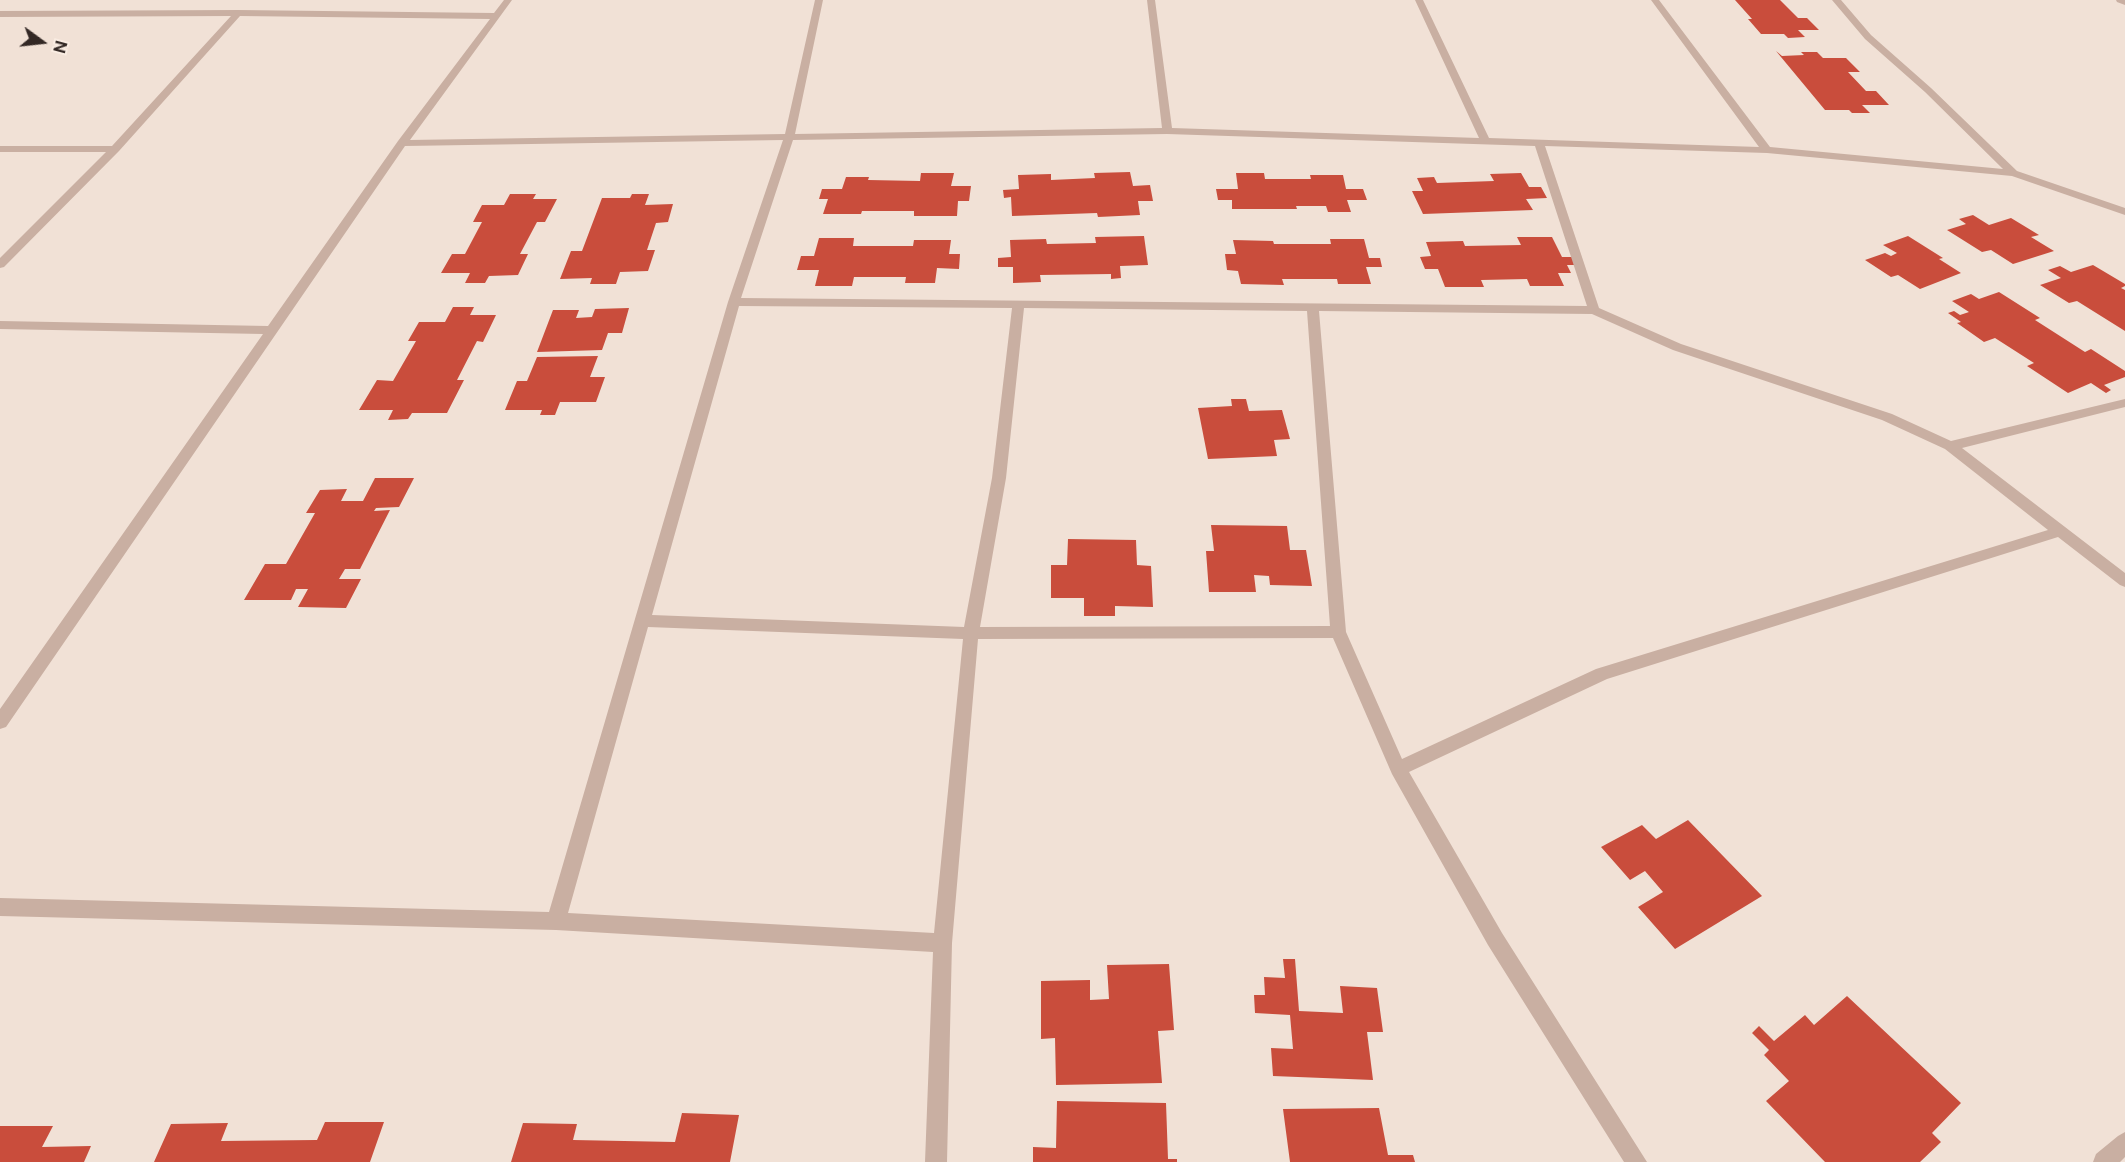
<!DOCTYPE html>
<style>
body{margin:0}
#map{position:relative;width:2125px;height:1162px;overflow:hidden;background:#f1e1d6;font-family:"Public Sans",sans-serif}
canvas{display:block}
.north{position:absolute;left:12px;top:12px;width:60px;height:60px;-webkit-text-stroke:4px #f9ece2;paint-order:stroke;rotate:105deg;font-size:16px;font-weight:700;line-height:24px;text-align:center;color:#332825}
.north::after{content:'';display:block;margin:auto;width:21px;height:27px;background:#332825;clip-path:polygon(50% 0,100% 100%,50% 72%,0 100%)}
</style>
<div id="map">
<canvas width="2125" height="1162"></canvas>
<div class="north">N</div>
</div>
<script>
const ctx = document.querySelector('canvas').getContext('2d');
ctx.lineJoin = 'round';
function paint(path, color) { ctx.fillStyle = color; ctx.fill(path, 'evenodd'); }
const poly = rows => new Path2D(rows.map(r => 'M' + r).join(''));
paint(poly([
 [1735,0,1780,0,1798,18,1807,18,1819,30,1798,30,1805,37,1788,38,1784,34,1761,34,1748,19,1752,19],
 [1776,51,1782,56,1804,55,1801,52,1817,52,1823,58,1846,58,1860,72,1848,72,1866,91,1876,91,1889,105,1862,105,1870,113,1852,113,1849,110,1825,110],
 [1130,172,1133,186,1150,185,1153,201,1138,201,1140,215,1098,217,1097,213,1012,216,1011,197,1004,198,1003,190,1019,189,1018,175,1051,174,1051,180,1095,178,1094,173],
 [921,173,954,173,951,186,971,186,969,201,958,201,957,216,914,216,914,211,862,211,861,214,823,214,828,199,819,199,822,189,842,189,846,177,869,177,868,180,920,181],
 [1236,173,1264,173,1265,179,1311,179,1310,175,1343,175,1346,189,1363,189,1367,200,1347,200,1351,212,1328,212,1326,206,1296,206,1297,209,1232,209,1232,200,1218,200,1216,189,1238,189],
 [1521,173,1529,187,1541,187,1547,198,1526,199,1533,210,1423,214,1412,191,1423,191,1417,178,1434,177,1437,183,1494,181,1490,174],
 [510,194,536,194,533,199,557,199,545,222,537,222,520,254,528,254,518,275,489,276,485,283,465,283,470,273,441,273,452,254,465,254,482,222,473,222,482,205,504,205],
 [632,194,649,194,645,205,673,204,668,222,656,223,647,250,655,250,648,271,620,272,616,284,590,284,592,278,560,279,571,251,582,251,602,198,630,198],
 [1973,215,1989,225,2011,218,2039,235,2031,237,2054,251,2013,264,1991,250,1982,252,1947,230,1966,224,1959,219],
 [1144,236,1148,265,1120,266,1121,278,1111,279,1111,274,1040,275,1041,282,1013,283,1013,267,998,267,998,258,1011,257,1010,240,1046,239,1047,244,1096,243,1095,237],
 [1908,236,1943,258,1939,259,1961,273,1920,289,1898,275,1891,277,1865,260,1885,253,1891,256,1897,253,1883,245],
 [1517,237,1552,237,1562,257,1572,257,1576,265,1567,265,1571,273,1558,273,1564,286,1530,286,1527,279,1481,280,1484,287,1445,287,1438,269,1425,269,1420,257,1431,256,1426,242,1463,241,1465,246,1521,245],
 [819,238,854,238,853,246,913,246,914,240,951,240,949,254,960,254,959,269,937,268,935,283,905,283,906,277,854,277,852,286,815,286,819,270,797,270,801,256,814,256],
 [1330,239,1364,239,1369,258,1380,258,1382,267,1366,267,1371,284,1338,284,1337,279,1282,279,1284,285,1241,284,1238,271,1227,270,1225,254,1236,254,1233,240,1273,241,1274,244,1331,244],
 [2093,265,2125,284,2125,286,2121,288,2125,290,2125,331,2077,301,2069,303,2040,285,2061,278,2048,270,2060,266,2071,272],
 [1999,292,2040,318,2035,320,2085,352,2091,349,2125,371,2125,377,2104,385,2111,390,2106,393,2091,383,2068,393,2027,366,2034,363,1995,338,1984,342,1957,323,1961,322,1948,313,1954,311,1960,315,1969,312,1952,301,1971,294,1979,299],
 [453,307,474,307,470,315,496,315,483,342,477,341,457,380,464,380,447,413,412,413,408,419,388,420,393,410,359,410,377,380,393,381,416,341,408,341,419,322,445,322],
 [629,308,622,333,608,333,602,350,537,352,553,310,579,310,576,318,592,317,595,309],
 [598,356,590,377,605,377,596,402,560,402,555,415,540,415,542,410,505,410,517,381,527,381,537,357],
 [1231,399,1246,399,1249,411,1282,410,1290,439,1274,440,1277,456,1208,459,1198,408,1232,406],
 [375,478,414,478,399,507,376,508,374,511,390,510,360,569,345,569,339,579,361,579,346,608,298,607,308,589,296,589,291,600,244,600,265,564,286,564,315,513,306,513,320,490,347,489,341,501,363,501],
 [1211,525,1287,526,1290,550,1306,550,1312,586,1270,585,1269,576,1254,575,1256,592,1209,592,1206,551,1214,551],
 [1068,539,1136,540,1137,565,1151,566,1153,607,1115,606,1115,616,1084,616,1084,598,1051,598,1051,565,1067,565],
 [1688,820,1762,896,1675,949,1638,907,1663,892,1645,871,1630,880,1601,847,1642,825,1656,839],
 [1283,959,1295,959,1299,1011,1343,1013,1340,986,1377,988,1383,1032,1367,1032,1373,1080,1273,1076,1271,1048,1293,1049,1290,1015,1255,1013,1254,995,1265,995,1264,977,1285,978],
 [1169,964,1174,1030,1158,1031,1162,1083,1056,1085,1055,1038,1041,1039,1041,981,1090,980,1090,1000,1109,999,1107,965],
 [1847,996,1961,1103,1932,1133,1941,1142,1920,1162,1825,1162,1766,1101,1789,1081,1764,1055,1769,1050,1752,1033,1759,1026,1774,1041,1805,1015,1814,1025],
 [1057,1101,1166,1103,1168,1159,1177,1159,1177,1162,1033,1162,1033,1147,1056,1148],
 [1379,1108,1388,1155,1413,1155,1415,1162,1290,1162,1283,1109],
 [682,1113,739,1115,730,1162,511,1162,523,1123,577,1124,573,1140,675,1142],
 [325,1122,384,1122,370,1162,154,1162,171,1124,228,1123,221,1141,317,1140],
 [0,1126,53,1126,42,1147,91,1146,84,1162,0,1162]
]), '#c94d3c');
paint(poly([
 [504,0,512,0,410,140,785,134,815,0,823,0,795,134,1162,128,1147,0,1155,0,1172,128,1479,138,1415,0,1423,0,1489,138,1759,147,1651,0,1659,0,1770,147,2003,169,1925,92,1865,39,1832,0,1841,0,1871,35,1931,88,2017,171,2125,208,2125,215,2012,176,1767,153,1545,146,1599,308,1681,344,1892,414,1951,441,2125,399,2125,407,1962,448,2125,573,2125,587,2120,585,2058,537,1607,679,1409,772,1502,933,1647,1162,1624,1162,1488,945,1392,774,1333,638,978,639,952,943,947,1162,925,1162,933,952,556,930,0,916,0,898,549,912,728,302,783,140,405,146,6,727,0,729,0,709,263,334,0,329,0,321,268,326,398,141,490,19,240,16,119,151,4,267,0,268,0,258,106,152,0,152,0,146,112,146,231,16,0,17,0,11,238,10,494,13,504,0],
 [1167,134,1535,146,1587,306,741,298,793,140,1167,134],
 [739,306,1012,308,992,478,964,627,652,615,739,306],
 [1024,308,1307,311,1330,626,980,627,1006,478,1024,308],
 [1319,311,1592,314,1673,350,1882,420,1945,449,2048,530,1596,669,1402,759,1346,632,1319,311],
 [648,627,963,639,934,933,568,913,648,627],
 [2116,0,2125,0,2125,5,2117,2,2116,0],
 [2125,1132,2125,1157,2120,1162,2093,1162,2096,1154,2118,1136,2125,1132]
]), '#c9afa2');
</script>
